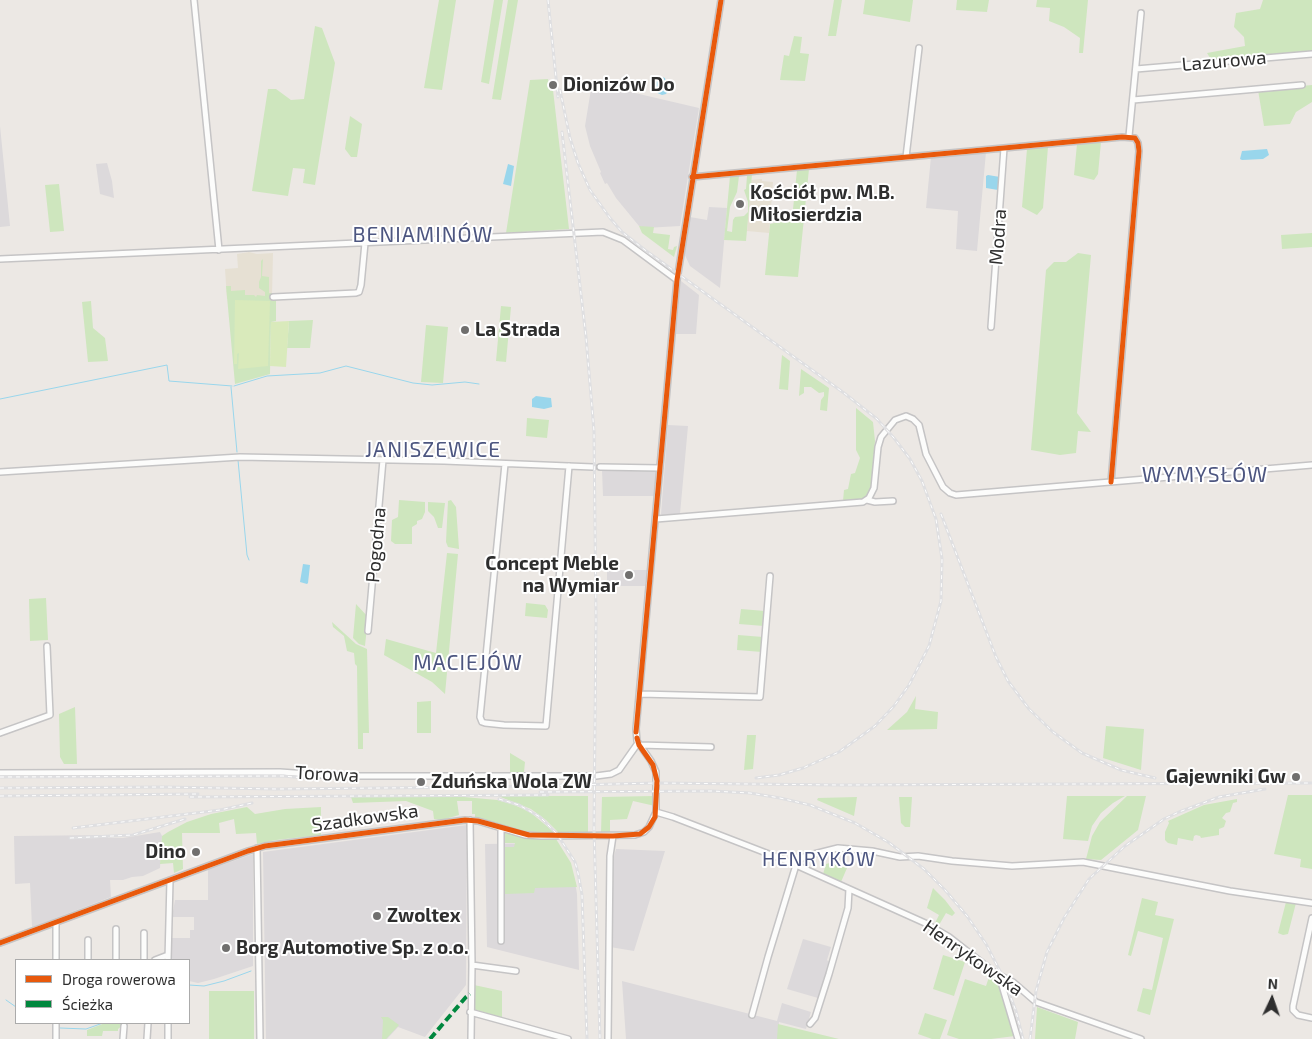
<!DOCTYPE html>
<meta charset="utf-8">
<style>
body{margin:0}
#map{position:relative;width:1312px;height:1039px;overflow:hidden;background:#ece8e4;font-family:"Exo 2",sans-serif}
canvas{display:block}
.legend{position:absolute;left:15px;top:959px;width:175px;height:65px;box-sizing:border-box;background:#fff;border:1px solid #ababab;margin:0;padding:6px 9px;list-style:none;font-size:15px;color:#2e2e2e}
.legend li{display:flex;align-items:center;gap:10px;height:25px}
.legend b{width:25px;border:1px solid #ababab}
.north{position:absolute;left:1247px;top:974px;width:50px;height:50px;-webkit-text-stroke:4px #fff;paint-order:stroke;rotate:3deg;font-size:14px;font-weight:700;line-height:20px;text-align:center;color:#2e2e2e}
.north::after{content:'';display:block;margin:auto;width:18px;height:22px;background:#2e2e2e;clip-path:polygon(50% 0,100% 100%,50% 72%,0 100%)}
</style>
<div id="map">
<canvas width="1312" height="1039"></canvas>
<ul class="legend">
<li><b style="height:6px;background:#e8590c"></b>Droga rowerowa</li>
<li><b style="height:6px;background:#00873e"></b>Ścieżka</li>
</ul>
<div class="north">N</div>
</div>
<script>
const ctx = document.querySelector('canvas').getContext('2d');
ctx.lineJoin = 'round';
function paint(path, color) { ctx.fillStyle = color; ctx.fill(path, 'evenodd'); }
const poly = rows => new Path2D(rows.map(r => 'M' + r).join(''));
function stroke(path, color, width, dash) { ctx.strokeStyle = color; ctx.lineWidth = width; ctx.lineCap = dash ? 'butt' : 'round'; ctx.setLineDash(dash || []); ctx.stroke(path); }
function label(font, color, halo, rows, align = 'center') {
  ctx.font = font + ' "Exo 2",sans-serif'; ctx.lineWidth = 4; ctx.setLineDash([]); ctx.textBaseline = 'middle'; ctx.strokeStyle = halo; ctx.fillStyle = color; for (const [text, x, y, turn = 0] of rows) {
    ctx.save(); ctx.translate(x, y); ctx.rotate((+turn || 0) * Math.PI / 180); ctx.textAlign = isNaN(turn) ? turn : align; if (halo) ctx.strokeText(text, 0, 0); ctx.fillText(text, 0, 0); ctx.restore();
  }
}
paint(poly([
 [592,83,699,108,680,226,645,228,639,226,616,198,607,183,605,184,600,173,601,172,590,146,585,126],
 [0,126,10,226,0,227],
 [986,152,977,251,956,249,958,211,926,208,931,157],
 [107,163,112,181,114,198,100,194,96,164],
 [709,207,727,208,720,288,690,266,684,253,690,217,707,220],
 [681,281,699,295,696,334,676,334],
 [668,425,688,426,680,514,662,516,661,514],
 [602,470,656,470,654,496,603,496],
 [607,570,647,570,645,586,607,586],
 [467,825,466,985,425,1037,398,1027,387,1039,266,1039,263,852],
 [160,832,162,836,160,868,143,876,132,877,123,880,110,880,111,897,32,927,30,883,15,884,14,836,108,835,108,838,123,838],
 [558,843,574,876,577,894,579,970,487,947,485,844],
 [616,849,665,851,634,951,610,947,612,863],
 [253,854,253,966,214,979,198,983,189,981,189,960,172,960,172,938,190,938,190,930,194,930,194,917,172,917,175,900,208,900,208,870],
 [803,939,831,947,827,960,829,962,818,998,787,989],
 [622,981,777,1021,782,1003,811,1012,806,1029,779,1022,778,1039,626,1039]
]), '#dcd9db');
paint(poly([
 [762,179,762,181,773,182,769,233,747,231,751,180],
 [249,252,257,254,273,253,272,296,227,299,225,269,238,268,237,254]
]), '#e6e0d3');
paint(poly([
 [439,0,456,0,442,90,424,88],
 [494,0,503,0,489,84,481,82],
 [508,0,518,0,501,100,492,99],
 [834,0,842,0,836,36,828,36],
 [865,0,913,0,910,22,863,14],
 [957,0,989,0,987,12,956,10],
 [1037,0,1088,0,1083,53,1079,53,1080,38,1064,27,1049,21,1050,8,1036,7],
 [1263,0,1312,0,1312,53,1212,61,1207,53,1245,46,1244,37,1234,27,1236,13,1260,9],
 [315,26,322,28,335,63,315,185,303,183,305,169,293,168,288,196,252,191,268,89,276,89,291,100,304,99],
 [794,36,802,37,800,53,809,54,805,81,780,80,784,55,789,56],
 [548,79,550,91,553,90,569,229,506,233,530,80],
 [1312,85,1312,102,1296,112,1290,124,1264,126,1258,90],
 [350,116,362,124,357,157,351,157,345,149],
 [1101,142,1098,174,1094,180,1074,175,1077,144],
 [1048,147,1043,208,1037,215,1022,207,1027,149],
 [809,169,798,277,765,275,770,224,792,219,797,170],
 [745,174,752,174,746,241,724,240,730,176,741,175,739,176,737,192,730,207,727,231,732,232,733,220,735,217,744,216,748,212,748,202,744,190,746,189,747,176],
 [59,184,64,231,50,232,45,185],
 [639,226,654,227,653,233,670,235,668,249,673,250,674,247,677,246,674,257,642,233],
 [1312,233,1312,247,1282,249,1281,235],
 [1078,253,1091,255,1077,413,1091,432,1078,431,1076,453,1060,455,1031,450,1046,270,1054,262,1066,262],
 [263,259,262,276,269,277,269,293,272,293,272,301,276,300,276,321,271,322,270,374,235,384,226,286,231,286,231,291,245,290,245,295,254,295,256,297,257,295,265,296,265,292,259,288,259,282,261,277,261,261],
 [91,301,93,328,105,338,108,361,88,362,82,302],
 [501,306,511,307,506,362,496,361],
 [313,320,310,348,287,348,289,321],
 [426,325,448,327,443,383,421,382],
 [782,355,790,361,788,390,779,389],
 [801,369,829,388,827,411,820,410,821,400,824,396,824,392,819,393,811,387,804,387,804,393,799,396],
 [856,408,873,422,875,441,871,490,867,497,863,499,843,501,844,490,848,489,851,474,855,473,860,458,856,450],
 [527,418,549,420,547,438,526,436],
 [399,500,425,502,425,512,422,519,417,521,417,524,412,527,412,544,395,544,391,541,392,520,398,517],
 [451,500,456,507,459,549,448,547,446,542,448,501],
 [428,502,445,503,442,528,438,528,434,517,428,511],
 [447,553,458,554,445,694,432,682,384,655,386,639,436,653],
 [46,598,48,640,30,641,29,599],
 [526,603,545,605,548,610,547,618,525,616],
 [356,604,368,617,365,646,359,644,353,638],
 [741,609,765,611,764,626,739,624],
 [332,622,356,644,367,649,369,733,363,733,363,749,358,749,357,666,355,664,354,653,347,651,344,636,333,627],
 [738,635,763,637,762,652,737,650],
 [916,696,915,709,938,712,937,729,887,730,907,712],
 [431,701,431,733,417,733,417,702],
 [75,707,77,764,64,764,60,757,59,714],
 [1106,726,1144,729,1141,770,1103,758],
 [747,735,756,735,753,769,744,770],
 [510,753,525,762,524,772,510,772],
 [1288,795,1312,795,1312,869,1300,867,1301,859,1274,854],
 [498,796,588,796,588,833,559,833,546,820,531,809],
 [654,796,655,806,633,801,627,819,610,820,610,833,601,833,602,797],
 [1067,796,1125,796,1113,803,1101,813,1092,826,1088,841,1063,839],
 [1127,796,1146,796,1138,830,1101,860,1086,859,1092,836,1100,822],
 [351,797,464,797,497,800,512,804,530,812,555,833,523,831,475,818,475,814,472,814,472,801,457,801,459,815,442,820,434,819,433,811,406,801,353,803],
 [857,797,854,816,817,800,818,798],
 [899,797,912,797,910,827,905,827,901,823],
 [1237,799,1237,802,1233,803,1230,812,1226,813,1222,818,1226,821,1224,827,1219,829,1219,835,1201,838,1200,836,1196,835,1194,836,1193,841,1178,838,1177,845,1168,843,1165,840,1165,832,1169,823,1168,821,1204,805],
 [247,807,255,814,285,809,321,807,321,835,276,840,257,844,256,833,236,834,234,819,219,823,220,833,182,833,183,869,174,873,173,863,160,864,162,836,168,832,187,822,211,814],
 [505,833,529,838,556,839,571,863,577,887,535,888,534,893,505,894,503,892,502,867,504,864,504,847,514,847,515,843,502,843,502,834],
 [830,863,847,868,841,882,823,874,826,864],
 [933,888,945,900,955,913,952,916,946,913,939,925,935,923,939,915,927,908],
 [1142,898,1158,902,1155,915,1174,919,1150,1015,1137,1011,1143,988,1152,990,1163,938,1138,931,1131,956,1128,955],
 [1286,902,1296,903,1288,934,1283,935,1278,933],
 [943,955,965,962,954,996,933,989],
 [987,970,994,976,1000,985,1015,1036,991,1039,959,1039,947,1035,965,979,986,986,989,977,985,976],
 [474,985,502,991,502,1018,473,1009],
 [209,991,254,991,254,1039,209,1039],
 [1037,1007,1078,1022,1075,1039,1035,1039],
 [925,1013,947,1020,940,1039,932,1039,918,1034],
 [381,1017,388,1017,399,1025,386,1039,382,1039,383,1020],
 [105,1023,122,1023,123,1025,118,1029,118,1031,103,1031,102,1036,87,1036,87,1030],
 [778,1024,839,1039,777,1039]
]), '#cee6be');
paint(poly([
 [235,300,270,301,268,366,238,369,239,353,237,354,237,364,234,364],
 [289,321,286,367,270,366,271,322]
]), '#d9eabb');
paint(poly([
 [653,76,662,77,665,78,668,91,666,94,662,95,651,90],
 [1267,149,1269,155,1263,159,1242,160,1240,159,1242,151],
 [508,164,514,166,511,186,503,184],
 [988,175,1000,177,998,190,986,188,986,176],
 [536,396,551,398,552,407,544,409,532,407,532,399],
 [303,564,310,565,308,583,307,584,300,582]
]), '#99d6ec');
stroke(poly([
 [234,386,267,376,320,373,346,366,413,383,432,385,465,382,479,384],
 [231,387,237,452],
 [0,399,167,365,169,381,232,386],
 [238,460,247,555,249,560],
 [189,985,204,986,224,981,251,971],
 [6,1000,16,1007],
 [60,1028,86,1029,103,1023]
]), '#99d6ec', 1);
const minor = poly([
 [194,0,219,250],
 [1136,69,1312,54],
 [1133,100,1302,85],
 [1129,136,1141,13],
 [906,157,919,48],
 [692,177,1122,137,1135,138,1138,143,1139,151,1111,482],
 [0,259,603,232,623,240,677,280],
 [273,297,356,293,359,292,361,285,365,243],
 [991,327,1004,148],
 [505,464,480,717,482,722,485,723,504,725,546,726,569,466],
 [600,467,660,468],
 [0,472,240,457,444,461,593,467],
 [867,500,875,502,893,501],
 [656,519,863,502,869,498,874,488,878,447,881,437,895,420,906,416,913,419,919,425,926,454,943,487,950,493,956,495,1312,465],
 [368,631,383,460],
 [640,694,760,697,770,576],
 [0,733,50,715,47,646],
 [639,745,711,747],
 [0,773,280,772,336,776,596,776,611,774,619,770,638,743],
 [656,812,673,817,787,861,925,923,949,937,995,973,1013,982,1036,1002,1141,1039],
 [470,820,472,965,471,1039],
 [257,848,260,1039],
 [794,865,797,861,806,856,838,848,872,851,900,857,918,856,952,861,1012,866,1083,862,1230,891,1312,903],
 [1312,918,1293,1006,1293,1010,1298,1015,1312,1018],
 [56,923,56,960],
 [501,941,501,828],
 [0,943,248,851,265,846,465,820,478,821,525,835,541,836,635,835,644,832,649,827,656,812,656,772,651,761,637,741,636,729,677,280,721,0],
 [88,960,88,940],
 [116,960,116,929],
 [144,960,144,933],
 [155,960,168,955],
 [168,960,170,880],
 [472,965,516,971],
 [996,974,1001,982,1018,1039],
 [470,1012,568,1039],
 [752,1015,768,957,796,865],
 [810,1024,815,1018,829,974,848,908,849,889],
 [56,1039,56,1023],
 [123,1039,124,1026],
 [147,1039,148,1023],
 [168,1039,168,1023],
 [608,1039,610,856,613,836]
]);
stroke(minor, '#c5c4c5', 8);
stroke(minor, '#fcfcfb', 5);
const rail = poly([
 [548,0,558,97],
 [560,90,570,138,578,163,590,190,610,218,622,232,645,250,844,393,877,419,894,438,910,459,922,481,936,519,942,559,941,601,929,646,909,685,894,706,875,726,839,752,803,768,779,775,756,778],
 [562,132,586,337,594,431,596,619,594,829,600,1039],
 [941,514,996,657,1008,681,1029,709,1053,732,1082,753,1121,770,1155,778],
 [0,777,283,776,315,779],
 [0,788,164,787,276,789,486,787,657,783,841,785,1312,783],
 [540,792,712,791,750,793,780,798,810,805,855,823,888,842,924,869,945,890,967,916,986,944,1003,977,1016,1011,1023,1039],
 [0,796,198,794],
 [190,797,548,795],
 [499,799,519,805,540,817,557,834,575,862,578,873,582,895,587,1039],
 [73,828,220,810,252,803],
 [70,838,133,835,185,819],
 [1030,1039,1036,991,1047,952,1064,918,1089,879,1125,846,1164,819,1179,812,1219,797,1265,789]
]);
stroke(rail, '#dfdfe1', 3);
stroke(rail, '#fff', 1, [4]);
stroke(poly([
 [430,1039,466,997,470,994]
]), '#00873e', 4, [8, 4]);
stroke(poly([
 [692,177,1122,137,1135,138,1138,143,1139,151,1111,482],
 [636,732,677,280,721,0],
 [0,943,248,851,265,846,465,820,478,821,529,835,613,836,640,834,649,827,655,817,657,781,653,765,639,745,637,738]
]), '#e8590c', 5);
for (const [x, y, r, color] of [
 [553,85,5,"#706f6e"],
 [740,204,5,"#706f6e"],
 [465,330,5,"#706f6e"],
 [629,575,5,"#706f6e"],
 [1296,777,5,"#706f6e"],
 [421,782,5,"#706f6e"],
 [196,852,5,"#706f6e"],
 [377,916,5,"#706f6e"],
 [226,948,5,"#706f6e"]
]) { const dot = new Path2D(); dot.arc(x, y, r, 0, 2 * Math.PI); ctx.fillStyle = color; ctx.fill(dot); stroke(dot, '#fff', 2); }
label('19px', '#2e2e2e', '#fff', [
 ["Lazurowa",1224,61,-5],
 ["Modra",998,237,-86],
 ["Pogodna",376,545,-85],
 ["Torowa",327,774,3],
 ["Szadkowska",365,818,-8],
 ["Henrykowska",973,958,35]
]);
label('bold 19px', '#2e2e2e', '#fff', [
 ["Dionizów Do",563,85],
 ["Kościół pw. M.B.",750,193],
 ["Miłosierdzia",750,215],
 ["La Strada",475,330],
 ["Concept Meble",619,564,"right"],
 ["na Wymiar",619,586,"right"],
 ["Gajewniki Gw",1286,777,"right"],
 ["Zduńska Wola ZW",431,782],
 ["Dino",186,852,"right"],
 ["Zwoltex",387,916],
 ["Borg Automotive Sp. z o.o.",236,948]
], 'left');
ctx.letterSpacing = '1px';
label('20px', '#4d5680', '#fff', [
 ["HENRYKÓW",819,859]
]);
ctx.letterSpacing = '0px';
ctx.letterSpacing = '1px';
label('21px', '#4d5680', '#fff', [
 ["BENIAMINÓW",423,235],
 ["JANISZEWICE",433,450],
 ["WYMYSŁÓW",1205,475],
 ["MACIEJÓW",468,663]
]);
ctx.letterSpacing = '0px';
</script>
